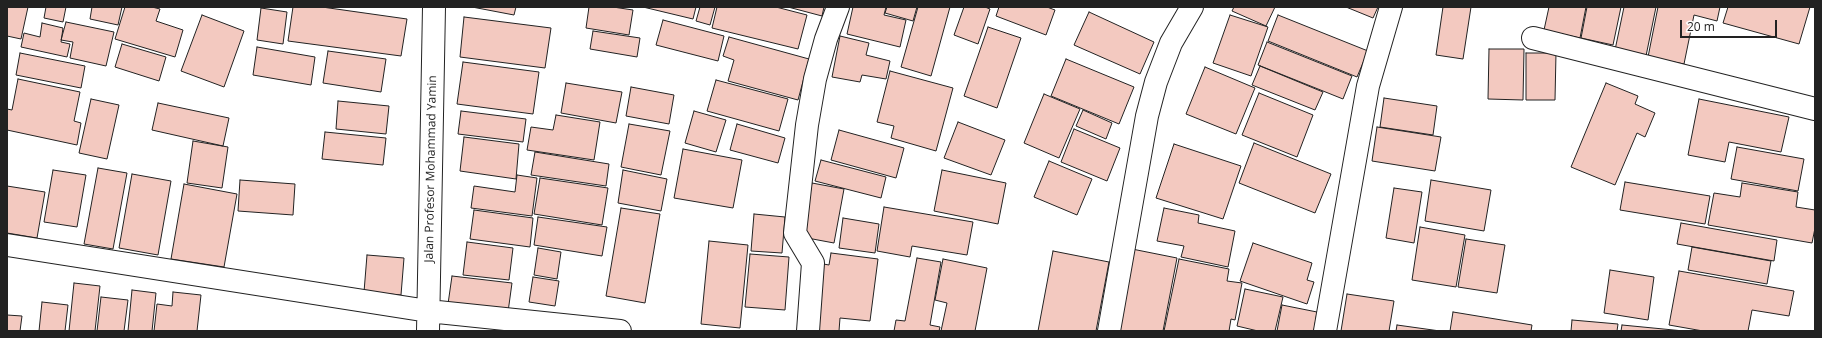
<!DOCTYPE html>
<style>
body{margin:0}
#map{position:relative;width:1822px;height:338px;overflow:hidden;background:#fff;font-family:"Open Sans",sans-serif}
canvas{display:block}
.frame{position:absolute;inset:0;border:8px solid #222;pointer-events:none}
.scale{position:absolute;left:1680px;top:20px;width:97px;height:18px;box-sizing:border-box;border:2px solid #222;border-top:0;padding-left:5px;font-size:12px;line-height:14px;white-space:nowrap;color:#222;-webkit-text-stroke:3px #fff;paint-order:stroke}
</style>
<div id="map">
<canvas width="1822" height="338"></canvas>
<div class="frame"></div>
<div class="scale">20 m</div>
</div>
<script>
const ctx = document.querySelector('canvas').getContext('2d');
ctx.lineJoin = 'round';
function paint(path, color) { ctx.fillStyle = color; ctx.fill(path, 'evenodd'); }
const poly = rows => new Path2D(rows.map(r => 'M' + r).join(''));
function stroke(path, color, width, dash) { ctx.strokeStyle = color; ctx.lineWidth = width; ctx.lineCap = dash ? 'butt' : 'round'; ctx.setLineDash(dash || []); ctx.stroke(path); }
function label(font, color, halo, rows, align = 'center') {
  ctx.font = font + ' "Open Sans",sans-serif'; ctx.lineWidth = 3; ctx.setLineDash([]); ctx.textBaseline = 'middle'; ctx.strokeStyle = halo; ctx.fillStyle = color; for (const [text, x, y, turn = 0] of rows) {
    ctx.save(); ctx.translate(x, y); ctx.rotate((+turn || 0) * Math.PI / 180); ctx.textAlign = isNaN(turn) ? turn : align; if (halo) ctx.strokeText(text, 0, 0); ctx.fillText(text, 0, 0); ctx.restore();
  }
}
const building = poly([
 [7,7,28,7,21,39,7,36,7,7],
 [46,7,66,7,63,22,44,18,46,7],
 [92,7,122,7,118,25,90,19,92,7],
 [125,7,152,7,160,9,156,21,183,30,175,57,115,39,125,7],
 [293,7,322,7,407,19,401,56,288,41,293,7],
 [472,7,516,7,514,15,472,7],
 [589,7,613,7,633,10,629,35,586,28,589,7],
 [643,7,696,7,693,19,643,7],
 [700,7,715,7,710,25,696,21,700,7],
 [717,7,776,7,807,15,798,49,712,28,717,7],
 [788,7,824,7,822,16,788,7],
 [853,7,886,7,884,15,906,20,900,47,847,34,853,7],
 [887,7,917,7,913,21,885,13,887,7],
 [918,7,950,7,931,76,901,67,918,7],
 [964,7,985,7,990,9,978,44,954,35,964,7],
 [999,7,1047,7,1055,10,1046,35,996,16,999,7],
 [1234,7,1275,7,1266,26,1232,11,1234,7],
 [1346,7,1378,7,1373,18,1346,7],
 [1443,7,1471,7,1463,59,1436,55,1443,7],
 [1549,7,1586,7,1580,38,1544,30,1549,7],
 [1587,7,1621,7,1613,45,1581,38,1587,7],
 [1624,7,1656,7,1646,56,1615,50,1624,7],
 [1658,7,1720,7,1717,21,1694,15,1684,64,1648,57,1658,7],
 [1728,7,1810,7,1799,44,1723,23,1728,7],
 [261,8,287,12,283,44,257,40,261,8],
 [1089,12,1154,42,1140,74,1074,45,1089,12],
 [202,15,244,31,224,87,181,71,202,15],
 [1230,15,1268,27,1251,76,1213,63,1230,15],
 [1278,15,1368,51,1357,77,1268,41,1278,15],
 [464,17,551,28,545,68,460,57,464,17],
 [663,20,724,36,718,61,656,45,663,20],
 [66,22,114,32,106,66,70,58,73,42,61,40,66,22],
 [42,23,63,28,61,42,70,44,67,57,21,47,24,33,40,37,42,23],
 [988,27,1021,38,997,108,964,96,988,27],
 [593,31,640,38,637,57,590,49,593,31],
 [840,36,869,43,866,55,890,61,886,79,862,75,860,82,832,77,840,36],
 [729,37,809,59,798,100,728,81,734,60,723,56,729,37],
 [1267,42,1352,76,1343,99,1258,65,1267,42],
 [122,44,166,57,159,81,115,67,122,44],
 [257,47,315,57,311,85,253,75,257,47],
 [1489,49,1524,49,1523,100,1488,99,1489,49],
 [328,51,386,59,381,92,323,83,328,51],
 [20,53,85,66,81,88,16,75,20,53],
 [1526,53,1556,53,1555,100,1526,100,1526,53],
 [1066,59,1134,87,1119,124,1051,96,1066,59],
 [463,62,539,72,533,114,457,104,463,62],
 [1260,66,1323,92,1315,110,1252,85,1260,66],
 [1205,67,1255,88,1236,134,1186,114,1205,67],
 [890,71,953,88,936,151,891,138,894,126,877,122,890,71],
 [18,79,80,92,74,121,81,123,77,145,7,130,7,109,12,110,18,79],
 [716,80,788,99,779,131,707,111,716,80],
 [566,83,622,92,616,123,561,113,566,83],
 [1606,83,1638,96,1635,104,1655,113,1645,137,1637,133,1615,185,1571,167,1606,83],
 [631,87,674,95,669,124,626,116,631,87],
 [1259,93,1313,115,1297,157,1242,135,1259,93],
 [1044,94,1080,109,1059,158,1024,143,1044,94],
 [1384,98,1437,106,1433,135,1380,127,1384,98],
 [91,99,119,105,107,159,79,153,91,99],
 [1699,99,1789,117,1781,152,1729,142,1725,162,1688,155,1699,99],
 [338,101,389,106,386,134,336,129,338,101],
 [158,103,229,118,223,146,152,130,158,103],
 [1083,110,1112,123,1106,139,1076,126,1083,110],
 [461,111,526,119,523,142,458,134,461,111],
 [694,111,726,120,716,152,685,143,694,111],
 [556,115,600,122,594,160,527,150,531,127,553,130,556,115],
 [958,122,1005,140,991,175,944,158,958,122],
 [629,124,670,131,661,175,621,167,629,124],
 [737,124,785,138,778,163,730,150,737,124],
 [1377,127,1441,137,1435,171,1372,161,1377,127],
 [1074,129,1120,148,1107,181,1061,162,1074,129],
 [839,130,904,148,896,178,831,160,839,130],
 [325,132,386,138,383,165,322,159,325,132],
 [464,137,519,144,516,179,460,171,464,137],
 [193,141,228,147,222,188,187,183,193,141],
 [1254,143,1331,174,1315,213,1239,183,1254,143],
 [1174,144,1241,166,1223,219,1156,198,1174,144],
 [1737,147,1804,159,1798,191,1731,179,1737,147],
 [683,149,742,160,733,208,674,198,683,149],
 [535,152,609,164,606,186,531,175,535,152],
 [821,160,886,177,881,198,815,181,821,160],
 [1049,161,1092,179,1077,215,1034,197,1049,161],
 [98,168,127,173,113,249,84,244,98,168],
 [53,170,86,175,77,227,44,222,53,170],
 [623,170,667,179,661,211,618,203,623,170],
 [942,170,1006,183,998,224,934,211,942,170],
 [132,174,171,181,158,255,119,248,132,174],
 [517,175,537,178,532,216,471,208,474,186,515,192,517,175],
 [540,178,608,188,602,225,534,214,540,178],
 [240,180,295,184,293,215,238,211,240,180],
 [1431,180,1491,190,1484,231,1425,221,1431,180],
 [1625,182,1710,196,1705,224,1620,210,1625,182],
 [812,183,844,189,834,243,802,237,812,183],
 [1742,183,1798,192,1796,207,1815,210,1815,228,1812,243,1708,225,1714,193,1740,197,1742,183],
 [184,184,237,194,224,267,171,259,184,184],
 [7,186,45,192,37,238,7,233,7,186],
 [1394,188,1422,192,1414,243,1386,238,1394,188],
 [884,207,973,222,967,255,912,246,910,257,877,251,884,207],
 [621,208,660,214,645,303,606,296,621,208],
 [1164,208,1199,215,1198,223,1235,231,1228,267,1181,257,1184,246,1157,241,1164,208],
 [474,210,533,218,530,247,470,239,474,210],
 [754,214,785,217,782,253,751,251,754,214],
 [538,217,607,227,602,256,534,245,538,217],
 [843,218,879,224,875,253,839,248,843,218],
 [1681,223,1777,240,1774,261,1677,244,1681,223],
 [1420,227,1465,235,1456,287,1412,280,1420,227],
 [1466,239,1505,245,1497,293,1458,287,1466,239],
 [709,241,748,245,740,328,701,324,709,241],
 [467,242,513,248,509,280,463,275,467,242],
 [1253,243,1312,263,1307,280,1314,282,1307,304,1240,281,1253,243],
 [1692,247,1771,261,1767,284,1688,270,1692,247],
 [538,248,561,252,557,279,534,275,538,248],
 [1132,249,1177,258,1163,331,1116,331,1132,249],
 [1053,251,1109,262,1096,331,1038,331,1053,251],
 [831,253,878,259,870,321,840,318,839,331,819,331,818,263,829,265,831,253],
 [750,254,789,257,785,310,745,307,750,254],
 [367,255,404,258,401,295,364,292,367,255],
 [917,258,941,262,930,325,940,327,939,331,894,331,896,320,905,321,917,258],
 [943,259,987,268,975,331,941,331,947,303,935,300,943,259],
 [1179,259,1229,269,1227,281,1242,283,1235,320,1231,319,1229,331,1164,331,1179,259],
 [1610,270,1654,277,1648,320,1604,313,1610,270],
 [1679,271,1794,291,1789,316,1752,310,1748,331,1703,331,1669,325,1679,271],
 [452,276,512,283,508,312,448,304,452,276],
 [533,277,559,281,555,306,529,302,533,277],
 [74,283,100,286,95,331,69,331,74,283],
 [1245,289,1283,297,1275,331,1258,331,1237,326,1245,289],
 [132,290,156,293,152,331,128,331,132,290],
 [173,292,201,295,197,331,154,331,157,304,172,306,173,292],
 [1347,294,1394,301,1389,331,1341,331,1347,294],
 [101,297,128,300,124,331,97,331,101,297],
 [42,302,68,305,65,331,39,331,42,302],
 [1282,305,1317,312,1314,331,1277,331,1282,305],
 [1453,312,1532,325,1531,331,1450,331,1453,312],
 [7,315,22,316,20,331,7,331,7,315],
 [1572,320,1618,324,1617,331,1571,331,1572,320],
 [1397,325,1440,331,1396,331,1397,325],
 [1622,325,1684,331,1621,331,1622,325]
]);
paint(building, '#f3c9c0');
stroke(building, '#222', 1);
const minor = poly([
 [1533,38,1815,109],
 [7,245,428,311,620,331],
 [428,331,434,7],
 [808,331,813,263,795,233,807,125,815,79,826,39,838,7],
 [1109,331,1147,116,1156,82,1171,43,1192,7],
 [1325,331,1368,86,1391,7]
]);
stroke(minor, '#222', 24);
stroke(minor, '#fff', 22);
label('12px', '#222', '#fff', [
 ["Jalan Profesor Mohammad Yamin",431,169,-89]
]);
</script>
